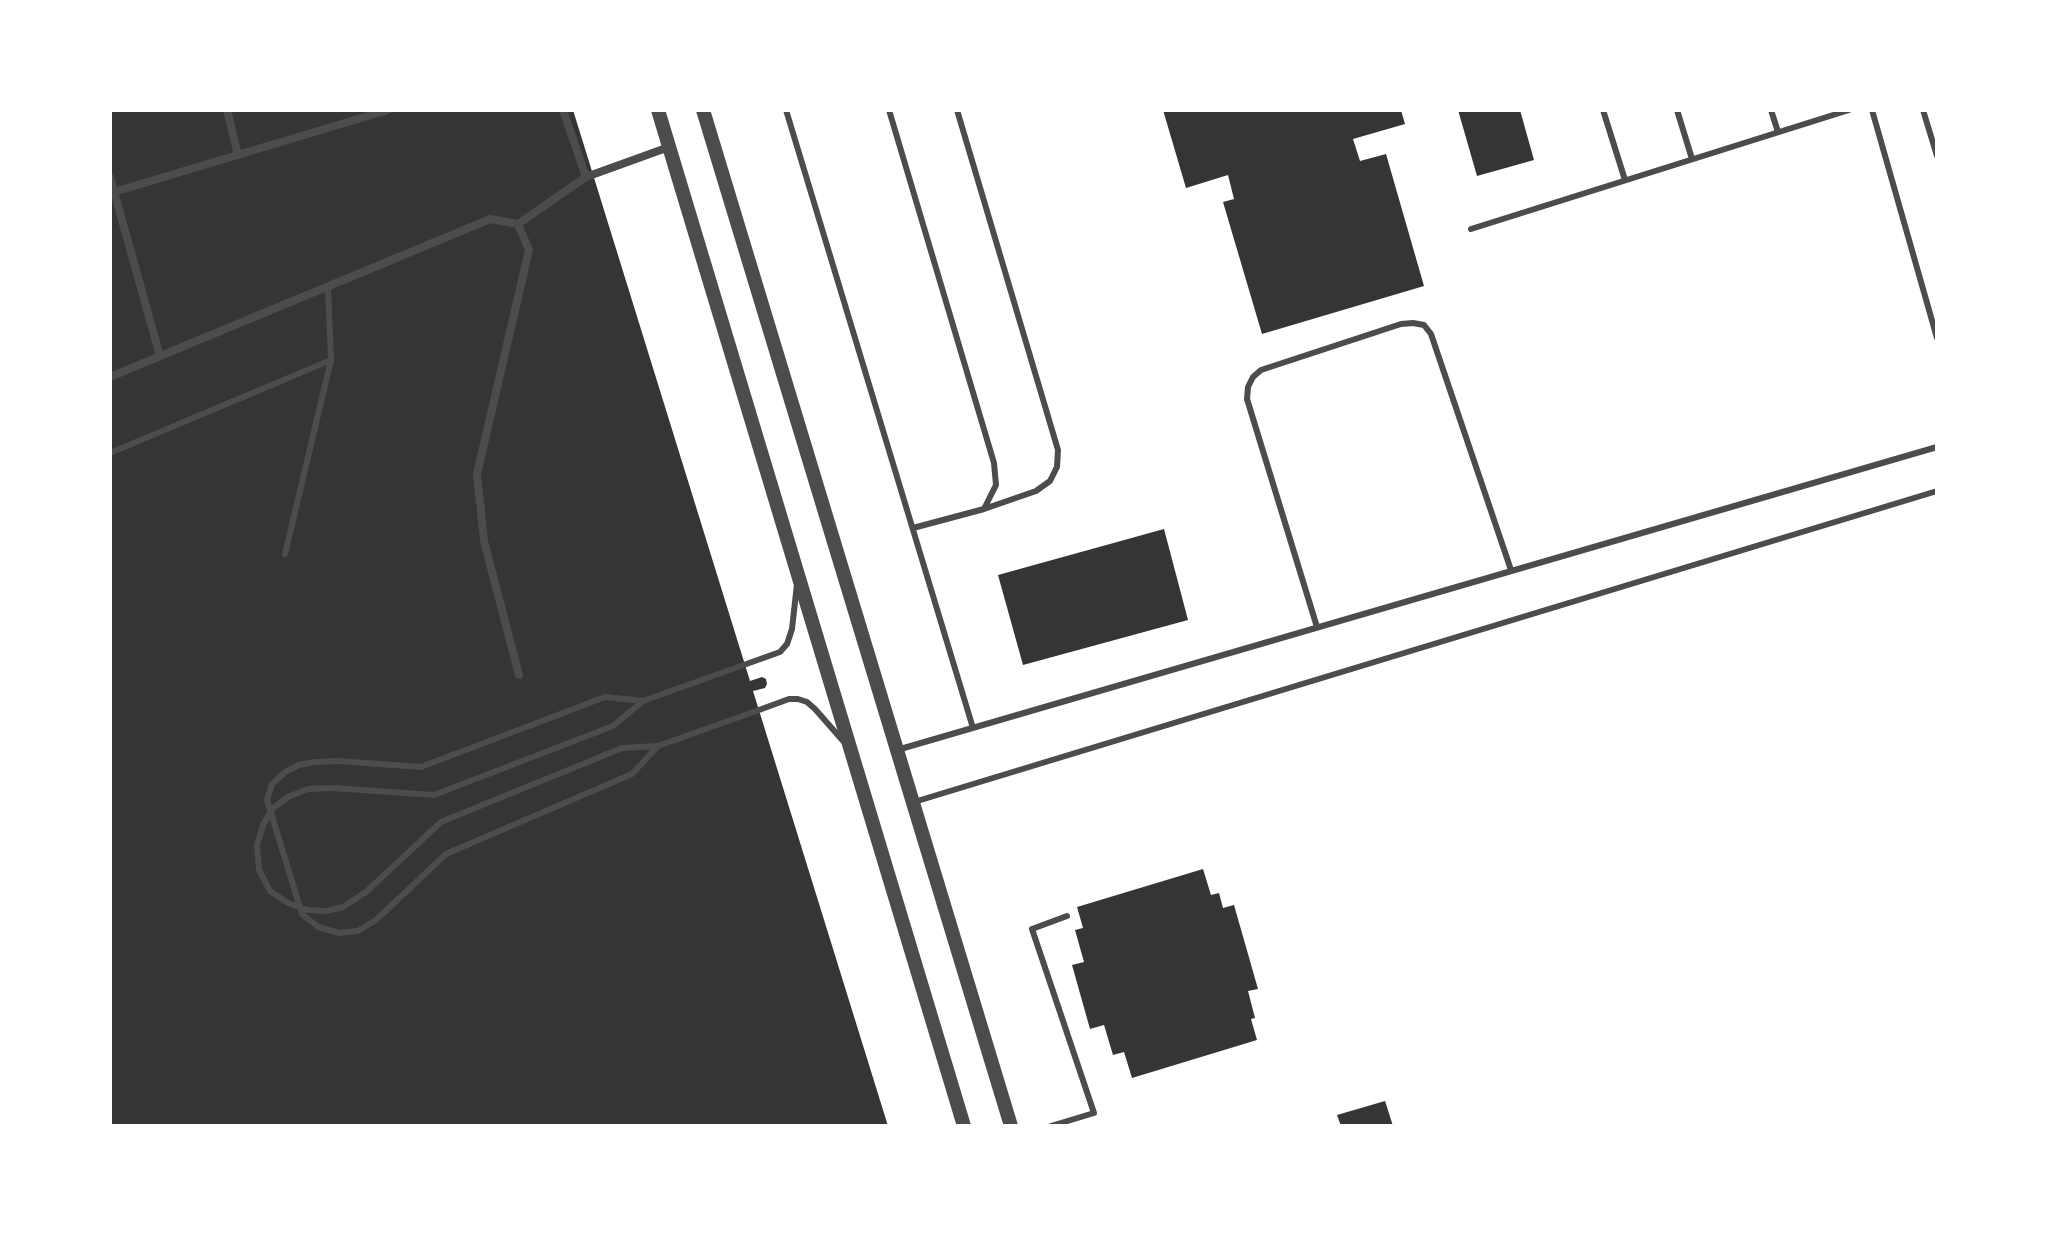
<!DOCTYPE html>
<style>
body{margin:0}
#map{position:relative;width:2047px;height:1236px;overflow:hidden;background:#fff;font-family:Manrope,sans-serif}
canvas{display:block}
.frame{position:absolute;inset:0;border:112px solid #fff;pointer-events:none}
</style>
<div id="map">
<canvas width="2047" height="1236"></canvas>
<div class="frame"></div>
</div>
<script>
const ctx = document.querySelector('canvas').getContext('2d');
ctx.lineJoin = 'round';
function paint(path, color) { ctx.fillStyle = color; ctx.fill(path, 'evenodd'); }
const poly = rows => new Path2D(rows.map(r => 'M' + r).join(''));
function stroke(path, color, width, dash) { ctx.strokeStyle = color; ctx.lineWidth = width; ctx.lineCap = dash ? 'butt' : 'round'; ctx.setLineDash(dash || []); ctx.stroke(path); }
paint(poly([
 [110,110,573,110,750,681,762,677,766,679,767,684,765,688,753,691,888,1126,110,1126],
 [1163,110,1401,110,1405,124,1353,139,1360,161,1386,154,1424,286,1262,334,1223,202,1234,199,1228,175,1186,188],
 [1458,110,1520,110,1534,160,1477,176],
 [1164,529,1188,620,1023,665,998,575],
 [1203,869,1211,895,1219,893,1223,908,1234,905,1258,989,1248,991,1255,1018,1251,1019,1257,1040,1132,1078,1124,1052,1113,1055,1104,1025,1090,1029,1072,965,1084,962,1075,930,1083,928,1077,907],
 [1385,1101,1393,1126,1341,1126,1337,1115]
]), '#353535');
stroke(poly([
 [786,110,973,728],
 [889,110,994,463,996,485,984,509,913,528],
 [957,110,1058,450,1057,467,1050,481,1036,491,984,509],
 [1603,110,1625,180],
 [1677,110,1692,159],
 [1771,110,1778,132],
 [1872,110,1937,338],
 [1923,110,1937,156],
 [1471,229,1849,110],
 [110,453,331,360],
 [285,554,331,360,328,286],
 [797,584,792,629,787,644,780,652,643,701,613,726,434,795,333,788,308,789,288,797,272,809,263,825,257,845,259,870,270,891,288,903,307,910,326,911,343,907,366,892,441,822,622,748,658,746,759,710,789,699,798,699,807,702,815,709,844,742],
 [1317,627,1247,399,1248,387,1253,377,1261,370,1401,324,1413,323,1424,325,1431,334,1511,570],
 [643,701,605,697,421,767,338,761,315,762,299,765,285,772,272,784,267,800,302,914,318,927,339,933,358,931,376,920,446,854,632,774,658,746],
 [897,750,1937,447],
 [914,802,1937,491],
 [1051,1126,1094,1113,1032,929,1067,916]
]), '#4c4c4c', 6);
stroke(poly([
 [227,110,238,155],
 [110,177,160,356],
 [586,177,669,147],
 [114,192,388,110],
 [518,224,586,177,563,110],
 [110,377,490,219,518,224,529,250,477,474,484,541,519,675]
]), '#4c4c4c', 8);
stroke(poly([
 [658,110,964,1126],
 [703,110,1011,1126]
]), '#4c4c4c', 14);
</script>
